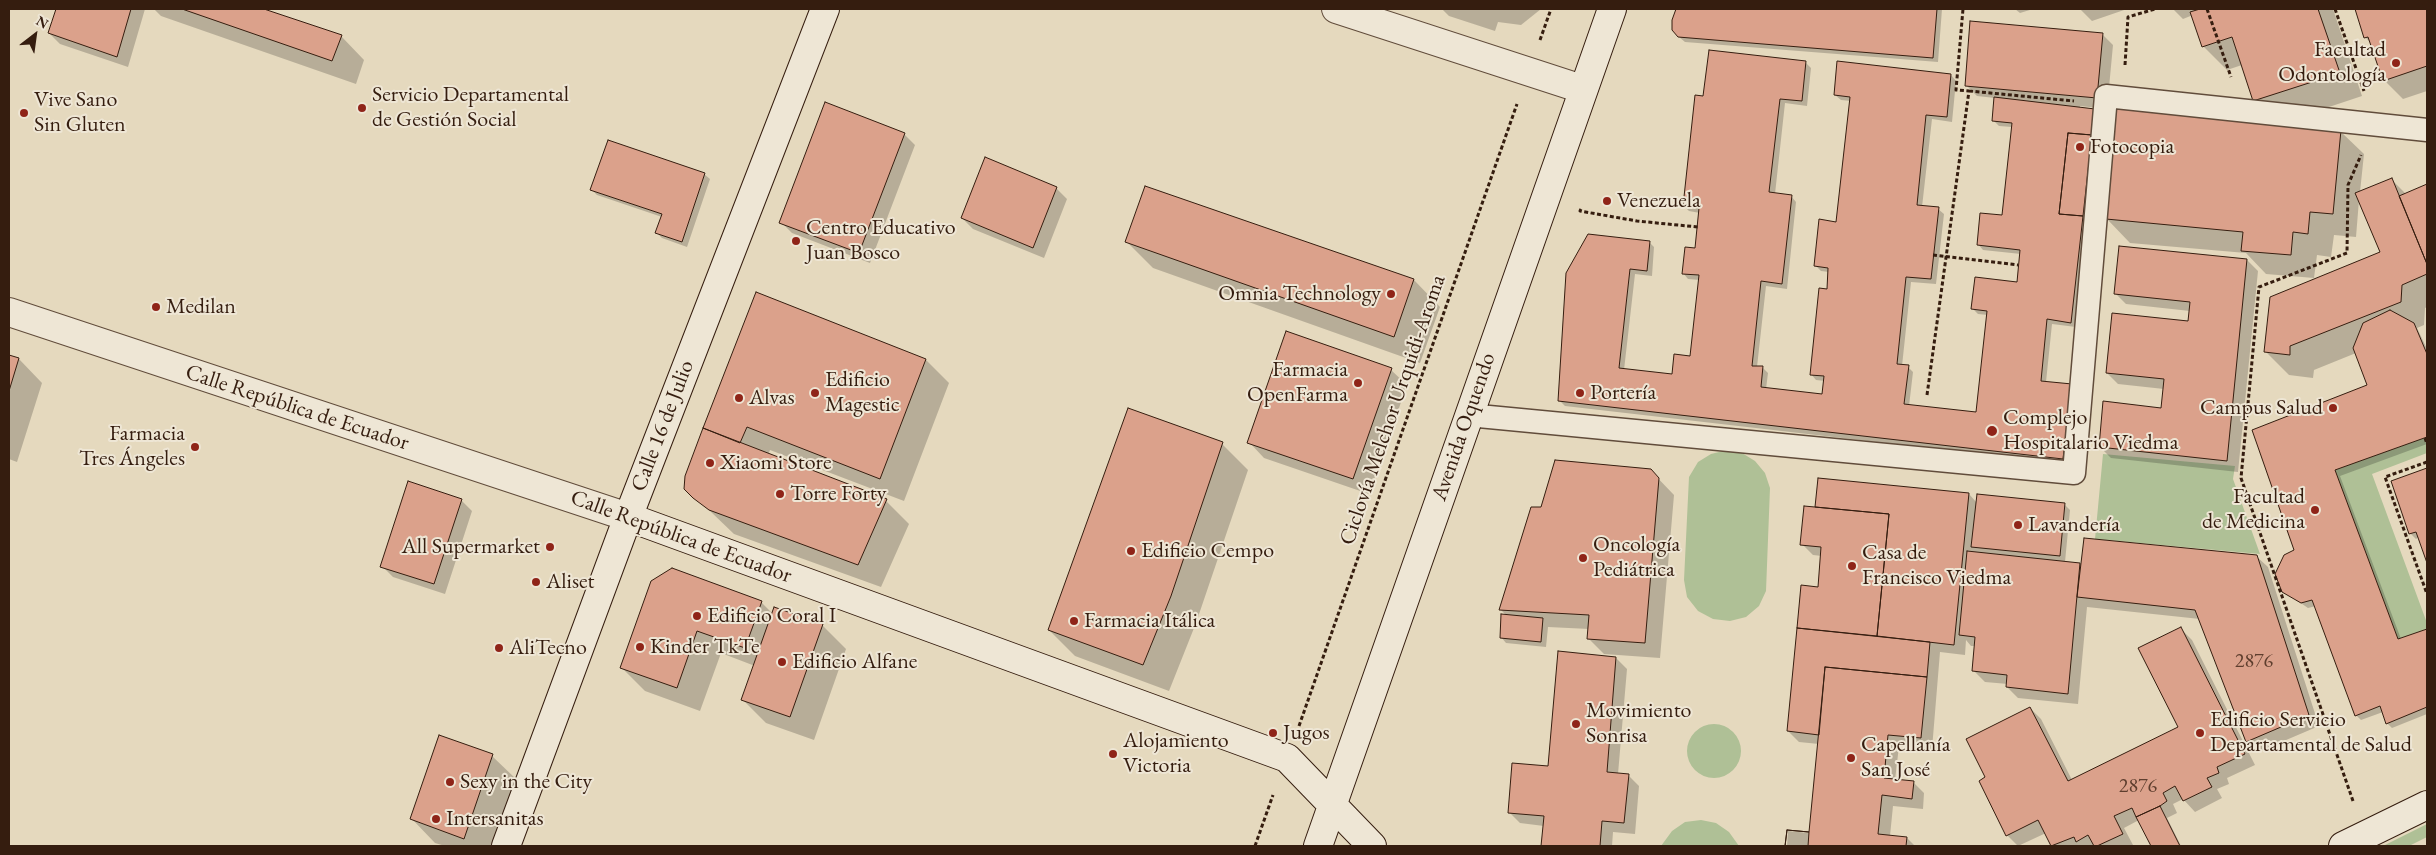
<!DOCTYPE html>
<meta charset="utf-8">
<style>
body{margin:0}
#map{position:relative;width:2436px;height:855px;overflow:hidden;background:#e5d9be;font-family:"EB Garamond",serif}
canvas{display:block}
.frame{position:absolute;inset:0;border:10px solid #351d0f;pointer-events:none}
.north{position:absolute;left:10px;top:10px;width:50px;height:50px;-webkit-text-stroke:4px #eee6d5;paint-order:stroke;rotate:30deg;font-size:14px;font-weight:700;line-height:20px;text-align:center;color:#351d0f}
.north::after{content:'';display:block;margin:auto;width:18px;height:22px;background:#351d0f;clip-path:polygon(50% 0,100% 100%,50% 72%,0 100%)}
</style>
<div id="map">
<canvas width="2436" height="855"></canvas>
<div class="frame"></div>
<div class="north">N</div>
</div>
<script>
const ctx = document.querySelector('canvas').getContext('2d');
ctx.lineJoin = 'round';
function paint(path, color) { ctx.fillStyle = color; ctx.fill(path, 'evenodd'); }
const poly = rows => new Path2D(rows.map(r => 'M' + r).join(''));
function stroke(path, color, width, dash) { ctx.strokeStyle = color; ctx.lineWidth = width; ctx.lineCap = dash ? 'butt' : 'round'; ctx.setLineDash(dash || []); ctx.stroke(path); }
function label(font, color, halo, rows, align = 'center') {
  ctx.font = font + ' "EB Garamond",serif'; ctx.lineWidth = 4; ctx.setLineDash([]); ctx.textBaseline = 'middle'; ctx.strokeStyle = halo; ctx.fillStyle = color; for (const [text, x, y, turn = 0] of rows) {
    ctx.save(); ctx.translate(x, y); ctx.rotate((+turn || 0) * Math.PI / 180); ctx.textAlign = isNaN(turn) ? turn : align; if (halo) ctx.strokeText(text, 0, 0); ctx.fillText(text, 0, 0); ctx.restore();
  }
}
paint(poly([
 [2427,437,2427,453,2372,474,2427,623,2427,629,2398,639,2335,470],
 [1727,450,1742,453,1755,461,1765,473,1770,488,1766,591,1759,606,1746,617,1730,621,1713,619,1698,611,1687,597,1684,580,1689,477,1698,462,1711,454],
 [2103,454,2235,466,2233,479,2260,554,2095,539],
 '1687 751a27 27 0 1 1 54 0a27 27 0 1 1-54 0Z',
 [1701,820,1716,823,1729,832,1739,846,1661,846,1672,831,1685,822],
 [2427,824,2427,837,2409,846,2383,846]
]), '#afc096');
paint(poly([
 [57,9,145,9,128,67,60,44,49,33],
 [154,9,261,9,341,36,364,60,356,84,161,16],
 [1442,9,1541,9,1521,25,1498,22,1495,31,1449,16],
 [1677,9,1942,9,1938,62,1685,42,1679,37],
 [2015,9,2033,9,2020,13],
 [2080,9,2127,9,2092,21],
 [2173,9,2333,9,2362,96,2278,124,2254,100,2242,65,2227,70,2203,46,2193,15,2183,19],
 [2356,9,2427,9,2427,91,2403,99,2384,80,2372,44,2366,38],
 [2102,34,2113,45,2107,109,2080,106,2080,109,2340,131,2364,154,2360,192,2391,179,2406,194,2427,186,2427,307,2425,308,2424,325,2417,328,2427,349,2427,444,2340,476,2401,639,2427,630,2427,714,2392,728,2387,723,2383,712,2361,720,2356,715,2316,606,2308,608,2283,591,2296,551,2369,386,2356,353,2314,370,2313,378,2289,375,2266,352,2381,253,2359,200,2356,237,2334,235,2331,257,2317,255,2314,278,2266,274,2246,253,2130,243,2107,219,2076,327,2052,324,2046,382,2071,385,2068,464,1565,406,1559,400,1567,274,1649,242,1654,247,1652,276,1635,274,1624,370,1673,375,1692,358,1700,280,1688,279,1683,273,1696,250,1700,213,1689,211,1684,206,1704,98,1710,51,1806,63,1811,68,1807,106,1785,103,1775,194,1791,196,1796,202,1787,289,1766,286,1757,367,1763,368,1768,373,1766,389,1823,396,1825,381,1816,380,1811,374,1828,290,1829,272,1821,271,1816,266,1837,223,1851,101,1841,100,1835,95,1951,75,1956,81,1952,122,1932,119,1922,207,1938,209,1944,214,1936,284,1911,282,1902,366,1908,367,1913,372,1909,406,1978,414,1988,315,1978,314,1973,309,2018,283,2021,254,1983,250,1978,244,2003,217,2012,127,1999,126,1993,120,1995,98,1977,96,1966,85],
 [904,134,915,145,870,263,792,233,781,222],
 [704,174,710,179,687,247,662,238,657,233,662,217,597,195,592,190],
 [1056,188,1067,199,1044,258,973,229,962,218],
 [1146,188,1414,280,1440,307,1420,363,1153,268,1127,242],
 [2120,247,2247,260,2258,271,2238,472,2111,458,2100,447,2162,409,2164,389,2118,384,2107,373,2189,322,2190,311,2126,304,2115,293],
 [757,294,926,360,949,383,904,501,770,450,768,455,886,501,909,524,881,587,734,534,686,488],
 [9,356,19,359,42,383,17,462,9,459],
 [1391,370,1407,385,1369,494,1264,458,1249,442],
 [1222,444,1248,470,1196,623,1169,691,1075,656,1049,630],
 [1650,470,1674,495,1660,658,1604,654,1588,638,1589,629,1548,627,1546,647,1506,643,1501,637,1507,616,1500,609,1542,508],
 [2427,470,2427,559,2419,537,2416,539,2410,533,2392,482],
 [1819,480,1969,494,1977,503,2064,504,2070,510,2065,562,2081,564,2256,556,2268,567,2319,726,2258,752,2247,741,2200,619,2087,607,2078,704,2018,698,2007,687,2008,684,1985,682,1974,671,1976,646,1971,646,1966,640,1965,655,1940,652,1932,749,1899,746,1895,780,1913,782,1924,793,1923,809,1893,806,1890,836,1907,838,1915,846,1787,846,1788,831,1810,833,1819,744,1799,742,1788,731,1802,586,1819,588,1822,556,1813,555,1802,544,1816,508],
 [461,500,472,511,445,594,393,577,382,566],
 [672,569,761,602,773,614,775,608,823,626,846,649,814,740,766,723,743,700,755,666,721,653,700,711,645,691,621,667],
 [2181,629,2192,640,2255,765,2227,778,2229,784,2217,789,2222,798,2195,812,2183,799,2173,804,2177,813,2167,818,2181,846,2152,846,2139,820,2124,828,2133,845,2130,846,2052,846,2046,833,2018,846,2007,835,1987,778,2030,708,2041,719,2072,780,2179,728],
 [1616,658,1627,669,1618,774,1628,775,1639,786,1635,834,1613,832,1612,846,1542,846,1544,826,1520,823,1509,812,1549,768],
 [492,756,516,779,492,846,445,846,435,843,412,819]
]), '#0003');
const building = poly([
 [56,9,131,9,117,57,48,33,56,9],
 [182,9,264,9,342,35,332,61,182,9],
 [1676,9,1937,9,1933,58,1678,37,1672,30,1672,20,1676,9],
 [2200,9,2318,9,2340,73,2253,101,2232,37,2202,47,2190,12,2200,9],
 [2355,9,2427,9,2427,66,2383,81,2368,37,2364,38,2355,9],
 [1970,21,2103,33,2097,98,1965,86,1970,21],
 [1709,50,1806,61,1802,101,1780,99,1769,192,1792,195,1782,284,1761,281,1752,366,1763,366,1761,387,1822,394,1824,376,1810,375,1819,288,1827,289,1828,268,1814,266,1819,219,1836,222,1850,97,1834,95,1837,61,1951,74,1947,117,1926,115,1917,205,1939,207,1931,279,1906,277,1897,364,1909,365,1904,404,1976,412,1987,311,1971,309,1975,277,2017,282,2020,250,1977,245,1980,213,2002,215,2012,123,1992,121,1994,97,2095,109,2092,135,2068,133,2059,214,2083,216,2071,323,2047,319,2041,381,2072,384,2063,459,1558,401,1566,273,1588,234,1650,241,1647,271,1630,269,1619,368,1672,374,1674,354,1690,356,1699,275,1682,274,1685,247,1695,248,1699,208,1683,206,1695,95,1703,96,1709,50],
 [825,102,905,133,859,253,779,223,825,102],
 [2116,108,2341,130,2333,214,2310,212,2308,234,2293,232,2291,255,2241,251,2243,232,2106,219,2116,108],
 [2068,133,2092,135,2083,216,2059,214,2068,133],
 [608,140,705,173,682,242,655,233,662,214,590,190,608,140],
 [985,157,1057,187,1033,248,961,218,985,157],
 [2392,178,2427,264,2427,274,2402,285,2401,302,2290,346,2290,355,2264,352,2270,297,2380,252,2355,193,2392,178],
 [2427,184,2427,264,2399,196,2427,184],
 [1145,186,1414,279,1394,337,1125,242,1145,186],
 [2119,246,2247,259,2227,461,2099,447,2103,401,2161,408,2164,379,2106,373,2112,313,2188,321,2190,302,2114,294,2119,246],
 [756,292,926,359,880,479,747,427,740,443,703,428,756,292],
 [2390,310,2414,323,2427,354,2427,437,2335,470,2398,639,2427,629,2427,707,2386,724,2380,706,2355,716,2312,600,2301,603,2282,592,2275,574,2284,555,2294,550,2252,430,2367,385,2353,348,2363,323,2390,310],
 [1286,331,1392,368,1353,479,1247,443,1286,331],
 [9,355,19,358,9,391,9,355],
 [1128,408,1223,442,1171,596,1143,665,1048,630,1128,408],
 [703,428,887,499,858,565,709,510,693,498,684,489,685,476,703,428],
 [1555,460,1651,469,1659,478,1645,643,1587,639,1589,615,1499,610,1531,507,1541,507,1555,460],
 [2427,468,2427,563,2416,532,2409,534,2391,481,2427,468],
 [1818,478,1969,493,1954,645,1877,636,1889,514,1815,507,1818,478],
 [408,481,462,499,434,584,380,567,408,481],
 [1977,494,2065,503,2060,556,1971,547,1977,494],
 [1804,506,1889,514,1877,636,1797,628,1801,585,1818,587,1821,547,1800,545,1804,506],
 [2084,538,2257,555,2309,715,2246,742,2195,610,2077,597,2084,538],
 [1967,551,2080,563,2068,694,2006,687,2007,675,1972,671,1975,637,1959,635,1967,551],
 [672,568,762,601,745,648,697,631,677,688,620,668,651,581,672,568],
 [774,607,823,624,790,717,741,700,774,607],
 [1501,614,1543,618,1541,642,1500,638,1501,614],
 [2181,627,2245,754,2217,767,2219,773,2207,778,2212,787,2183,801,2175,786,2163,793,2167,801,2160,806,2136,817,2132,808,2114,816,2123,834,2097,846,2094,846,2088,835,2076,842,2074,837,2051,846,2038,820,2006,836,1979,781,1985,777,1966,739,2030,707,2068,781,2178,727,2138,648,2181,627],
 [1797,628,1930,642,1927,677,1825,667,1819,735,1787,731,1797,628],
 [1558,651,1616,657,1607,772,1629,774,1624,823,1602,821,1600,846,1541,846,1544,816,1508,813,1512,763,1548,766,1558,651],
 [1825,667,1927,677,1921,738,1888,735,1884,778,1914,781,1912,799,1882,795,1878,834,1907,837,1906,846,1785,846,1787,830,1809,832,1825,667],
 [439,735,493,754,464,839,410,819,439,735],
 [2160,806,2180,846,2151,846,2136,817,2160,806],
 [1787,830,1809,832,1808,846,1785,846,1787,830]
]);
paint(building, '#dba18b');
stroke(building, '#351d0f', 1);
const lane = poly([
 [1468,415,2074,473,2106,96,2427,130]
]);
const street = poly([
 [1336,9,1582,89],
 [9,312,628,517]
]);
const secondary = poly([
 [628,517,1287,758,1372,846],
 [506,846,622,533,825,9],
 [1318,846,1612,9],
 [2343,846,2427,805]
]);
stroke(lane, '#614c3b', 25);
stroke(street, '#614c3b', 30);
stroke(secondary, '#351d0f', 30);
stroke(poly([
 [2207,9,2231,77],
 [2335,9,2364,91],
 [1540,40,1551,9],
 [2125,65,2128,17,2155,9],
 [1969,91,2074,101],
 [1581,209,1580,211,1637,221,1698,227],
 [1933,255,2018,265],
 [1927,395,1969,91,1956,90,1963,9],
 [2425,438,2427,444],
 [2427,462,2385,477,2427,594],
 [1299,726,1517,104],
 [2353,801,2241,478,2259,287,2347,253,2348,185,2361,155],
 [1255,846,1273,795]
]), '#351d0f', 3, [4, 2.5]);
stroke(lane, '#eee6d5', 22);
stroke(street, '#eee6d5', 28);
stroke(secondary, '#eee6d5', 28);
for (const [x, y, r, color] of [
 [2396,63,5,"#8f2418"],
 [362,108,5,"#8f2418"],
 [24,113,5,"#8f2418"],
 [2080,147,5,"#8f2418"],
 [1607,201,5,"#8f2418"],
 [796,241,5,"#8f2418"],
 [1391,294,5,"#8f2418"],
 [156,307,5,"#8f2418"],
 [1358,383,5,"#8f2418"],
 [815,393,5,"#8f2418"],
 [1580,393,5,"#8f2418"],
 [739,398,5,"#8f2418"],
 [2333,408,5,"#8f2418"],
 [1992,431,6,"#8f2418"],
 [195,447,5,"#8f2418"],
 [710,463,5,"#8f2418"],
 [780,494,5,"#8f2418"],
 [2315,510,5,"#8f2418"],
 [2018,525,5,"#8f2418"],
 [550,547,5,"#8f2418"],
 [1131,551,5,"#8f2418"],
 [1583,558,5,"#8f2418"],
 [1852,566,5,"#8f2418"],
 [536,582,5,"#8f2418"],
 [697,616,5,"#8f2418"],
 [1074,621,5,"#8f2418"],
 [640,647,5,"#8f2418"],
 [499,648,5,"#8f2418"],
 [782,662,5,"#8f2418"],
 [1576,724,5,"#8f2418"],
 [1273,733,5,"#8f2418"],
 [2200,733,5,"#8f2418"],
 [1113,754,5,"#8f2418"],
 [1851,758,5,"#8f2418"],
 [450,782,5,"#8f2418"],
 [436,819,5,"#8f2418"]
]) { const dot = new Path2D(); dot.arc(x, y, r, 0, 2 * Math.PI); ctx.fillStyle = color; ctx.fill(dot); stroke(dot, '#eee6d5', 2); }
label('20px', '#5e3e2e', null, [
 ["2876",2254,662],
 ["2876",2138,787]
]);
label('22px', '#351d0f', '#eee6d5', [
 ["Facultad",2386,50,"right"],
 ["Odontología",2386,75,"right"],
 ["Servicio Departamental",372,95],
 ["de Gestión Social",372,120],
 ["Vive Sano",34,100],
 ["Sin Gluten",34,125],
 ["Fotocopia",2090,147],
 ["Venezuela",1617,201],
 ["Centro Educativo",806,228],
 ["Juan Bosco",806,253],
 ["Omnia Technology",1381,294,"right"],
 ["Medilan",166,307],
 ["Farmacia",1348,370,"right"],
 ["OpenFarma",1348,395,"right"],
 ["Edificio",825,380],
 ["Magestic",825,405],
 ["Portería",1590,393],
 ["Alvas",749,398],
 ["Campus Salud",2323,408,"right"],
 ["Complejo",2003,418],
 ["Hospitalario Viedma",2003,443],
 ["Farmacia",185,434,"right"],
 ["Tres Ángeles",185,459,"right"],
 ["Xiaomi Store",720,463],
 ["Torre Forty",790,494],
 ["Facultad",2305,497,"right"],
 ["de Medicina",2305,522,"right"],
 ["Lavandería",2028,525],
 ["Oncología",1593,545],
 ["Pediátrica",1593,570],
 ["All Supermarket",540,547,"right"],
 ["Edificio Cempo",1141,551],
 ["Casa de",1862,553],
 ["Francisco Viedma",1862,578],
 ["Aliset",546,582],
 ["Edificio Coral I",707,616],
 ["Farmacia Itálica",1084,621],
 ["Kinder TkTe",650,647],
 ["AliTecno",509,648],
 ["Edificio Alfane",792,662],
 ["Movimiento",1586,711],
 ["Sonrisa",1586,736],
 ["Edificio Servicio",2210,720],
 ["Departamental de Salud",2210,745],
 ["Jugos",1283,733],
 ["Alojamiento",1123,741],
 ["Victoria",1123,766],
 ["Capellanía",1861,745],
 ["San José",1861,770],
 ["Sexy in the City",460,782],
 ["Intersanitas",446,819]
], 'left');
label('22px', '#351d0f', '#eee6d5', [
 ["Calle República de Ecuador",297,408,18],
 ["Ciclovía Melchor Urquidi-Aroma",1393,410,-71],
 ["Calle 16 de Julio",663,426,-69],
 ["Avenida Oquendo",1464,427,-71],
 ["Calle República de Ecuador",681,537,20]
]);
</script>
